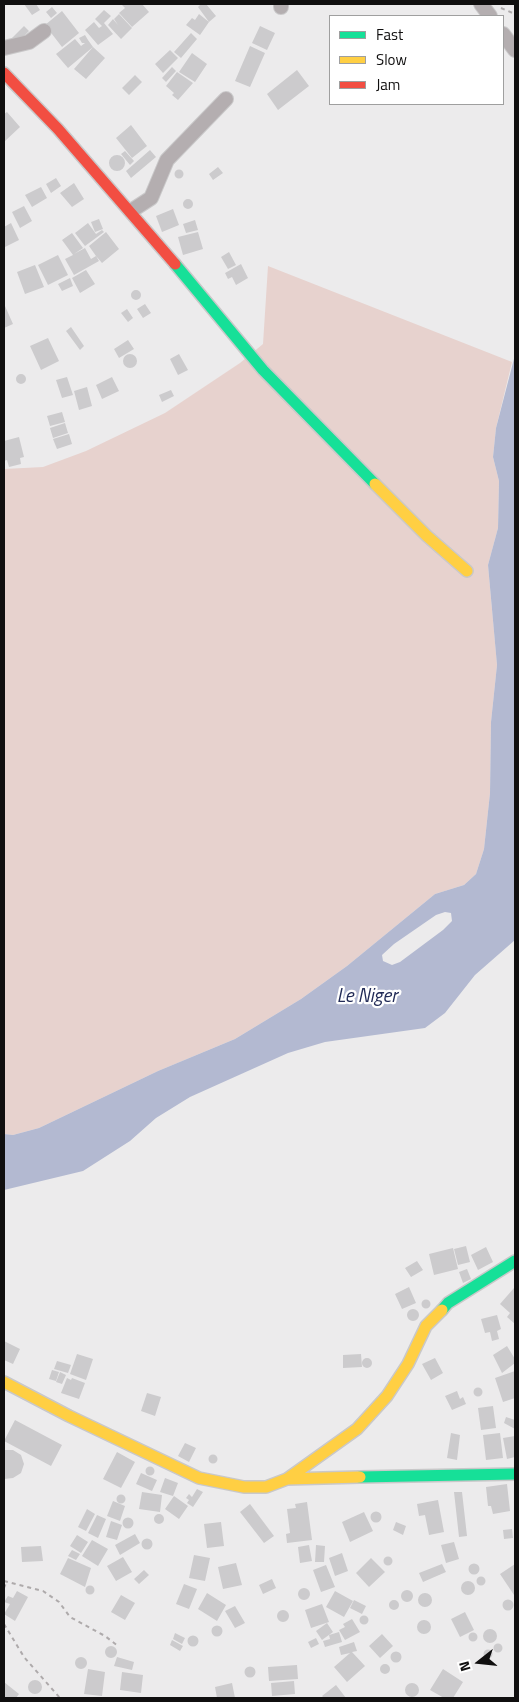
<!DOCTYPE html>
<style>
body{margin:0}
#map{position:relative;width:519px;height:1702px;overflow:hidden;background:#ecebec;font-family:"Titillium Web",sans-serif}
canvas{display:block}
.frame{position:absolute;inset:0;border:5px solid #100f0f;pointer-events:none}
.legend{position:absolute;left:329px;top:15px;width:175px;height:90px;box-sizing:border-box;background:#fff;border:1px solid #9f9f9f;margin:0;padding:6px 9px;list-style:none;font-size:15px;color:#100f0f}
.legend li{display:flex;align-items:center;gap:10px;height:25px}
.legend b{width:25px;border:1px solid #9f9f9f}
.north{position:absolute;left:454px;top:1637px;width:50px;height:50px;-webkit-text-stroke:4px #fff;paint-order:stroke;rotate:254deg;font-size:14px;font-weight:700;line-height:20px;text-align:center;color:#100f0f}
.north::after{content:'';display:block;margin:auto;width:18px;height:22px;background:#100f0f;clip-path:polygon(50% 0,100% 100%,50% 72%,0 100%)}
</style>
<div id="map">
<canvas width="519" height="1702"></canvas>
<div class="frame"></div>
<ul class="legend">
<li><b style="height:6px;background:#16e098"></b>Fast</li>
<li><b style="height:6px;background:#ffcf43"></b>Slow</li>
<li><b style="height:6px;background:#f24e42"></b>Jam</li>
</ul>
<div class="north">N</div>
</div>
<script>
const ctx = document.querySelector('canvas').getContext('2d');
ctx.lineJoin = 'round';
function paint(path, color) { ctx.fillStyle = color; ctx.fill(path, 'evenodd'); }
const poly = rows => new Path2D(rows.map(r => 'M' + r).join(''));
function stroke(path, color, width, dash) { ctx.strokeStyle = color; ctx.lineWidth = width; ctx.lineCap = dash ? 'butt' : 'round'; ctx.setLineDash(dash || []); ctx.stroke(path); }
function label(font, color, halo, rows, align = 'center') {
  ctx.font = font + ' "Titillium Web",sans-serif'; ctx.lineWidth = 4.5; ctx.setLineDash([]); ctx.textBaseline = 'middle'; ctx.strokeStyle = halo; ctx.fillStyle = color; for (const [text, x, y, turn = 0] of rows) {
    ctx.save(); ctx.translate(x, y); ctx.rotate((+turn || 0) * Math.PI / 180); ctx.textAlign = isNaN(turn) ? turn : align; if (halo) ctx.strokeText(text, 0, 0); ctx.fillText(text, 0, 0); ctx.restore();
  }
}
paint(poly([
 [268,266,512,362,496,428,493,457,499,481,498,528,488,565,497,665,491,722,490,793,484,849,476,874,464,885,435,894,347,966,301,999,235,1039,158,1071,39,1128,13,1135,4,1134,4,469,43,467,86,451,165,413,240,363,263,344]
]), '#e7d2ce');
paint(poly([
 [515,355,515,940,475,975,445,1013,425,1028,325,1042,288,1053,190,1097,156,1118,130,1141,83,1171,4,1190,4,1134,13,1135,39,1128,158,1071,235,1039,301,999,347,966,435,894,464,885,476,874,484,849,490,793,491,722,497,665,488,565,498,528,499,481,493,457,496,428],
 [445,912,451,913,452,921,443,930,400,962,392,965,383,961,382,955,394,944,436,915]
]), '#b3b9d1');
paint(poly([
 [24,4,36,4,40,10,32,15],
 [121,4,142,4,149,12,132,27,119,13,125,8],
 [201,4,206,4,216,16,209,22,198,7],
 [52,7,57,13,51,18,46,12],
 [104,10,111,16,104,23,113,34,98,45,85,30,94,22,99,28,102,26,95,19],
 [62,11,79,33,62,47,45,25],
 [119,14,132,28,121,39,108,25,113,19,118,25,114,19],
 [199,14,209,22,200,35,186,25,192,18,195,20],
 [24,26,29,31,17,43,12,38],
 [260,26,275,33,267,50,252,43],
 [191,33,197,39,181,58,174,52],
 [85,35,88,40,86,42,88,40,93,47,68,68,56,54,75,39,81,46,85,43,82,43,79,38],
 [250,46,265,53,250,87,235,81],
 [93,47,105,58,86,79,74,69],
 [170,50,178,58,163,73,155,64],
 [192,53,207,64,195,82,179,72],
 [172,67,176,71,166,82,162,78],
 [297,70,309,86,278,110,267,94],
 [177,72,193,83,178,100,172,95,174,93,166,86],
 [135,75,142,82,129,95,122,88],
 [7,112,20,127,4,142,4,114],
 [131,125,147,146,132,158,116,138],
 [150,150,156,157,131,178,126,171],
 [125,151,134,161,130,165,121,154],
 '109 163a8 8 0 1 1 16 0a8 8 0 1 1-16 0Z',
 [218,167,223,173,213,180,209,174],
 '174.5 174a4.5 4.5 0 1 1 9 0a4.5 4.5 0 1 1-9 0Z',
 [56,178,61,186,51,193,46,184],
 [74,183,84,199,72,207,60,193],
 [41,187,47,198,32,207,25,195],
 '183 204a5 5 0 1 1 10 0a5 5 0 1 1-10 0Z',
 [24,206,32,221,20,228,12,212],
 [173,209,179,225,162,232,156,216],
 [99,219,103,229,95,232,91,222],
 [195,220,198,230,186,233,183,224],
 [11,223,19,240,5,247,4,227],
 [88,223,96,234,102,230,104,232,85,246,75,233],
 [106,232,119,249,102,263,96,256,99,261,74,275,65,259,73,255,62,240,72,233,83,248,74,254,85,248,91,259,96,256,89,246],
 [198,232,203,249,183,255,178,237],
 [229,252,236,265,228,269,221,257],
 [58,255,68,275,48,285,38,265],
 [241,264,248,278,236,285,232,277,228,279,225,273],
 [35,265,44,287,25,294,17,272],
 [86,270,95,284,80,293,72,278],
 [70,278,73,286,62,291,58,284],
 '131 295a5 5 0 1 1 10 0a5 5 0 1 1-10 0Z',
 [145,304,151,313,143,318,137,309],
 [5,306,13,324,4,328,4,307],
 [127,309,133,318,128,322,121,313],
 [71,327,84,346,80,350,66,331],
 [48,338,59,361,41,370,30,346],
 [128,340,134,349,119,358,114,349],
 [179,354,188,370,178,375,170,359],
 '123 361a7 7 0 1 1 14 0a7 7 0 1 1-14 0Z',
 '16 379a5 5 0 1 1 10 0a5 5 0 1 1-10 0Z',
 [67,377,73,395,62,398,56,380],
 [112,377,119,391,102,399,96,385],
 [87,387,92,406,79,410,74,391],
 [171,390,174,396,162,402,159,395],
 [62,412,65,422,50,426,47,416],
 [65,423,68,433,53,438,50,428],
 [69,434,72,444,57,449,53,439],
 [19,437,24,457,20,458,21,464,9,467,7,460,4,461,4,441],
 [466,1246,470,1262,458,1265,454,1249],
 [486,1247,493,1262,478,1270,471,1255],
 [453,1248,458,1269,434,1275,429,1254],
 [417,1261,423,1270,411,1277,405,1268],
 [467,1269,471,1279,463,1283,459,1272],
 [409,1287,416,1303,402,1309,395,1294],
 [514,1288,515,1289,515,1324,507,1317,510,1313,500,1304],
 '421.5 1304a4.5 4.5 0 1 1 9 0a4.5 4.5 0 1 1-9 0Z',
 '407 1315a6 6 0 1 1 12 0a6 6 0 1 1-12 0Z',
 [497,1315,501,1329,497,1331,499,1339,492,1341,490,1332,485,1333,481,1319],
 [4,1341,20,1349,13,1364,4,1360],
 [507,1346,515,1359,515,1363,502,1373,493,1355],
 [77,1354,93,1359,86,1380,70,1374],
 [361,1354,362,1367,343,1368,343,1355],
 '362 1363a5 5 0 1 1 10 0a5 5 0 1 1-10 0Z',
 [435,1358,443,1373,431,1380,422,1364],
 [57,1361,71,1365,68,1373,54,1369],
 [52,1370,59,1372,56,1381,49,1379],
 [515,1371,515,1398,503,1402,495,1378],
 [60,1372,66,1375,62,1384,56,1382],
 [67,1378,71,1380,72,1378,85,1383,79,1399,61,1393],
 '473.5 1392a4.5 4.5 0 1 1 9 0a4.5 4.5 0 1 1-9 0Z',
 [457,1391,460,1399,463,1397,466,1404,452,1410,445,1396],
 [147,1393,161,1397,155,1416,141,1411],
 [493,1406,496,1428,481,1430,478,1408],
 [506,1417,515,1420,515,1429,504,1423],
 [15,1420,62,1445,51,1466,4,1441],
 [451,1433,460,1435,457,1460,447,1458],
 [500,1433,503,1458,486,1460,483,1435],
 [515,1436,515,1457,507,1459,503,1438],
 [185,1443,196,1448,189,1462,178,1456],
 [4,1450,13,1450,21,1455,24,1464,21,1473,13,1478,4,1479],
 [117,1452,135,1462,121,1488,103,1479],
 '208.5 1459a4.5 4.5 0 1 1 9 0a4.5 4.5 0 1 1-9 0Z',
 '145.5 1471a4.5 4.5 0 1 1 9 0a4.5 4.5 0 1 1-9 0Z',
 [141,1473,157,1480,152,1491,136,1484],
 [165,1478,178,1483,173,1496,160,1492],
 [507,1484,510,1511,493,1514,491,1506,488,1506,486,1487],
 [197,1489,203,1492,193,1507,187,1503,189,1500,186,1498,189,1494,192,1497],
 [142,1492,162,1495,160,1512,139,1509],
 [454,1492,462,1492,467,1536,459,1537],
 '116.5 1499a4.5 4.5 0 1 1 9 0a4.5 4.5 0 1 1-9 0Z',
 [174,1496,188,1506,179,1519,165,1509],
 [438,1500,444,1532,429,1535,425,1515,419,1516,417,1504],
 [113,1501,125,1506,120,1521,107,1516],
 [307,1502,312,1540,287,1543,286,1534,290,1533,287,1509,296,1508,295,1504],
 [250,1504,274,1536,264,1543,240,1512],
 [87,1509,95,1514,86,1531,78,1527],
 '370.5 1517a5.5 5.5 0 1 1 11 0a5.5 5.5 0 1 1-11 0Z',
 [364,1512,373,1531,350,1542,342,1522],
 '154 1519a5 5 0 1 1 10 0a5 5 0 1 1-10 0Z',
 [97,1515,106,1519,98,1538,88,1533],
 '122.5 1523a5.5 5.5 0 1 1 11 0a5.5 5.5 0 1 1-11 0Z',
 [111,1521,122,1525,117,1540,106,1537],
 [221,1522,224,1546,207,1548,204,1524],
 [396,1522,406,1526,403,1535,393,1530],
 [512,1529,513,1538,504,1539,503,1530],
 [135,1534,140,1543,120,1555,115,1545],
 [77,1535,88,1542,81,1553,70,1546],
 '141.5 1544a5.5 5.5 0 1 1 11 0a5.5 5.5 0 1 1-11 0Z',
 [92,1540,108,1549,98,1566,82,1556],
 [454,1542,459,1559,446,1563,441,1545],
 [309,1545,312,1561,300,1563,298,1547],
 [316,1545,325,1546,324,1562,315,1562],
 [41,1546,43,1561,22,1562,21,1547],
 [72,1550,80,1554,76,1560,68,1556],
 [342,1553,348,1571,335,1576,329,1558],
 [194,1555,210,1558,205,1581,189,1578],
 '383.5 1561a4.5 4.5 0 1 1 9 0a4.5 4.5 0 1 1-9 0Z',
 [123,1557,132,1572,116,1581,107,1566],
 [68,1558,91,1568,85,1587,60,1574],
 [371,1558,385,1572,369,1587,356,1573],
 [236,1563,242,1585,223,1589,218,1567],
 '468.5 1569a5.5 5.5 0 1 1 11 0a5.5 5.5 0 1 1-11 0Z',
 [442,1564,446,1572,423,1582,419,1573],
 [515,1564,515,1595,514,1595,500,1574],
 [326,1565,335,1587,321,1592,313,1570],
 [144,1570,149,1575,139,1584,134,1579],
 '476.5 1581a4.5 4.5 0 1 1 9 0a4.5 4.5 0 1 1-9 0Z',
 [272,1579,276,1588,263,1594,259,1585],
 '461 1588a7 7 0 1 1 14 0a7 7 0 1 1-14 0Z',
 [184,1584,197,1589,189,1609,176,1604],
 '85.5 1590a4.5 4.5 0 1 1 9 0a4.5 4.5 0 1 1-9 0Z',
 '298 1594a6 6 0 1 1 12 0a6 6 0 1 1-12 0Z',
 '401 1596a6 6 0 1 1 12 0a6 6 0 1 1-12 0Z',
 [17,1591,28,1597,15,1621,4,1614,10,1604,4,1602,8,1596,13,1598],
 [335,1591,353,1601,344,1617,326,1607],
 '418 1600a7 7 0 1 1 14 0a7 7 0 1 1-14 0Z',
 [207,1593,226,1605,217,1621,198,1609],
 [121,1595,135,1603,125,1620,111,1612],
 '502.5 1605a5.5 5.5 0 1 1 11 0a5.5 5.5 0 1 1-11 0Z',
 '389 1605a5 5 0 1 1 10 0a5 5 0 1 1-10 0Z',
 [354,1600,366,1606,362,1614,350,1608],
 [322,1604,329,1622,311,1628,305,1610],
 [235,1606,245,1623,235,1628,225,1611],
 '277 1616a6 6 0 1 1 12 0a6 6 0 1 1-12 0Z',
 [465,1612,474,1630,460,1637,451,1619],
 '359.5 1620a4.5 4.5 0 1 1 9 0a4.5 4.5 0 1 1-9 0Z',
 [352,1619,360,1632,345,1640,339,1630,345,1627,343,1624],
 '417 1627a7 7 0 1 1 14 0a7 7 0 1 1-14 0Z',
 [327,1623,333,1632,322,1640,316,1631],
 '211.5 1631a5.5 5.5 0 1 1 11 0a5.5 5.5 0 1 1-11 0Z',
 '483 1636a7 7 0 1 1 14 0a7 7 0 1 1-14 0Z',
 [339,1632,342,1642,325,1647,323,1641,330,1639,329,1635],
 '468.5 1637a4.5 4.5 0 1 1 9 0a4.5 4.5 0 1 1-9 0Z',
 [175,1633,185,1638,182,1644,173,1639],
 [382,1634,393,1646,380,1658,369,1646],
 '187.5 1641a5.5 5.5 0 1 1 11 0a5.5 5.5 0 1 1-11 0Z',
 [316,1638,319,1644,311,1648,308,1642],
 [172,1640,183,1646,180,1651,170,1645],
 [354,1642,357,1651,352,1652,365,1666,347,1682,334,1667,350,1653,341,1655,339,1647],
 '493.5 1648a4.5 4.5 0 1 1 9 0a4.5 4.5 0 1 1-9 0Z',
 '105 1652a6 6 0 1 1 12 0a6 6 0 1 1-12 0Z',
 '483.5 1654a4.5 4.5 0 1 1 9 0a4.5 4.5 0 1 1-9 0Z',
 '390.5 1657a5.5 5.5 0 1 1 11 0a5.5 5.5 0 1 1-11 0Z',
 '75 1663a6 6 0 1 1 12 0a6 6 0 1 1-12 0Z',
 [117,1657,134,1662,132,1670,114,1666],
 '380 1669a5 5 0 1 1 10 0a5 5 0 1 1-10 0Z',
 [297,1665,298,1679,269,1681,268,1667],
 '244.5 1672a5.5 5.5 0 1 1 11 0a5.5 5.5 0 1 1-11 0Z',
 [88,1669,105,1672,102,1696,84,1694],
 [443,1669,463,1682,453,1698,444,1698,430,1690],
 [122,1672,143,1675,141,1693,120,1690],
 '28 1687a7 7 0 1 1 14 0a7 7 0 1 1-14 0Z',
 [294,1681,295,1694,272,1696,271,1683],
 [4,1682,19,1694,16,1698,4,1698],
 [232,1683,235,1698,217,1698,215,1687],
 '405 1690a7 7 0 1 1 14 0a7 7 0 1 1-14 0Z',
 [336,1685,346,1698,324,1698,322,1696]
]), '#cccbcd');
const street = poly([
 [281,4,281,7],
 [481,4,490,16],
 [503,34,515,50],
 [4,48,29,42,44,31],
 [131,211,151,198,167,160,226,99]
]);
const fast = poly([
 [175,264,263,370,375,484],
 [442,1310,448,1303,515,1261],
 [360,1477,515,1474]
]);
const slow = poly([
 [375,484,427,536,467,571],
 [4,1382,69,1416,199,1478,244,1487,266,1487,287,1479,360,1477],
 [287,1479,357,1429,387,1396,408,1364,426,1326,442,1310]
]);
const jam = poly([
 [4,73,58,129,175,264]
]);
stroke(street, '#c9c8c9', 16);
stroke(fast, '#c9c8c9', 14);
stroke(slow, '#c9c8c9', 14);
stroke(jam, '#c9c8c9', 14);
stroke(poly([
 [501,8,515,14],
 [4,1581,43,1591,59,1602,70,1617,105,1636,118,1646],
 [4,1588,6,1583],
 [4,1624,24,1657,60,1698]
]), '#aeaaab', 2, [4, 4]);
stroke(street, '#b4aeb0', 14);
stroke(fast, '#16e098', 11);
stroke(slow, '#ffcf43', 11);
stroke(jam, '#f24e42', 11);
label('italic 19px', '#222b57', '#fff', [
 ["Le Niger",367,997]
]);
</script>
